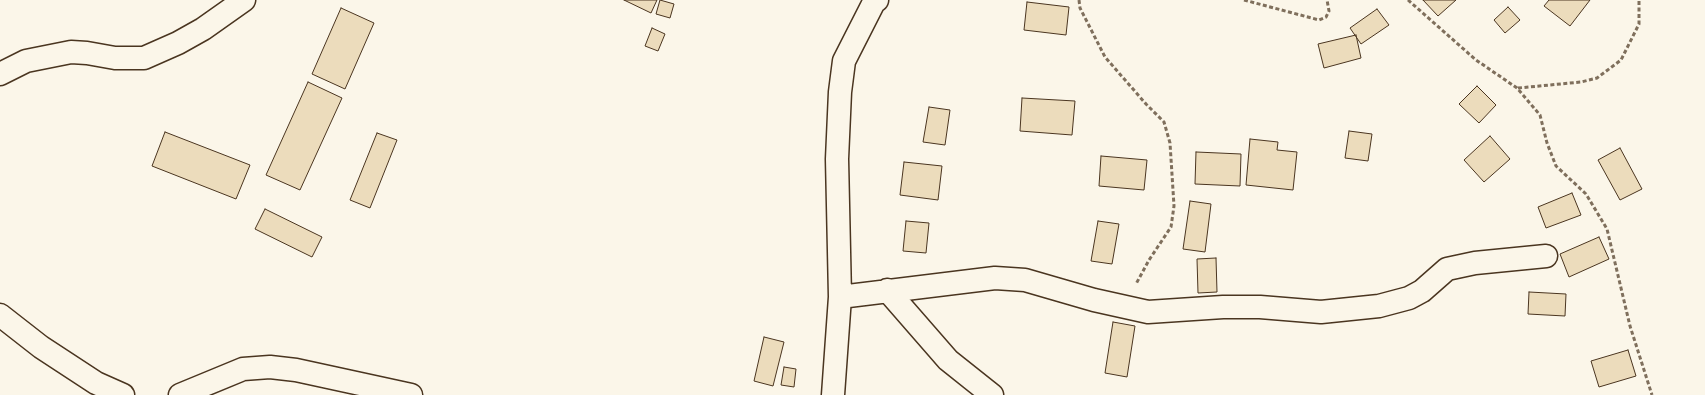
<!DOCTYPE html>
<style>
body{margin:0}
canvas{display:block;background:#fbf6e9}
</style>
<canvas width="1705" height="395"></canvas>
<script>
const ctx = document.querySelector('canvas').getContext('2d');
ctx.lineJoin = 'round';
function paint(path, color) { ctx.fillStyle = color; ctx.fill(path, 'evenodd'); }
const poly = rows => new Path2D(rows.map(r => 'M' + r).join(''));
function stroke(path, color, width, dash) { ctx.strokeStyle = color; ctx.lineWidth = width; ctx.lineCap = dash ? 'butt' : 'round'; ctx.setLineDash(dash || []); ctx.stroke(path); }
const building = poly([
 [624,0,657,0,651,13,624,0],
 [660,0,674,4,670,18,656,14,660,0],
 [1423,0,1456,0,1438,16,1423,0],
 [1549,0,1590,0,1570,26,1544,6,1549,0],
 [1027,2,1069,7,1066,35,1024,30,1027,2],
 [1508,7,1520,20,1505,33,1494,20,1508,7],
 [341,8,374,23,345,89,312,74,341,8],
 [1377,9,1389,25,1361,44,1350,28,1377,9],
 [652,28,665,34,658,51,645,46,652,28],
 [1356,35,1361,58,1324,68,1318,44,1356,35],
 [308,82,342,98,300,190,266,175,308,82],
 [1477,86,1496,105,1479,123,1459,104,1477,86],
 [1022,98,1075,101,1072,135,1020,131,1022,98],
 [929,107,950,110,945,145,923,142,929,107],
 [1349,131,1372,134,1368,161,1345,158,1349,131],
 [165,132,250,165,236,199,152,166,165,132],
 [377,133,397,140,370,208,350,200,377,133],
 [1490,136,1510,159,1484,182,1464,160,1490,136],
 [1250,139,1278,142,1277,150,1297,152,1293,190,1246,185,1250,139],
 [1620,148,1642,189,1620,200,1598,160,1620,148],
 [1196,152,1241,154,1240,186,1195,184,1196,152],
 [1101,156,1147,160,1144,190,1099,186,1101,156],
 [904,162,942,166,938,200,900,195,904,162],
 [1572,193,1581,215,1546,228,1538,207,1572,193],
 [1190,201,1211,204,1205,252,1183,249,1190,201],
 [265,209,322,237,312,257,255,229,265,209],
 [906,221,929,223,926,253,903,251,906,221],
 [1098,221,1119,224,1112,264,1091,261,1098,221],
 [1599,237,1609,259,1569,277,1560,254,1599,237],
 [1216,258,1217,292,1198,293,1197,259,1216,258],
 [1529,292,1566,294,1565,316,1528,314,1529,292],
 [1113,322,1135,326,1127,377,1105,373,1113,322],
 [764,337,784,342,773,386,754,381,764,337],
 [1628,350,1636,376,1599,387,1591,361,1628,350],
 [784,367,796,369,794,387,781,385,784,367]
]);
paint(building, '#ecdcbc');
stroke(building, '#4a3520', 1);
const minor = poly([
 [0,74,26,61,71,52,87,53,115,58,144,58,178,43,203,29,244,0],
 [887,290,948,360,992,395],
 [840,297,995,278,1025,280,1094,300,1148,312,1223,307,1260,307,1321,312,1379,306,1409,298,1422,291,1447,269,1475,263,1546,256],
 [0,315,41,347,96,383,123,395],
 [180,395,243,369,270,367,296,370,411,395],
 [833,395,840,297,837,159,840,92,844,61,874,2,877,0]
]);
stroke(minor, '#4a3520', 25);
stroke(poly([
 [1079,0,1080,8,1105,57,1146,104,1164,122,1170,143,1174,206,1171,227,1149,260,1136,284],
 [1244,0,1319,20,1326,17,1329,11,1327,0],
 [1408,0,1476,60,1517,88,1540,115,1547,143,1556,166,1586,194,1607,229,1630,326,1652,395],
 [1518,88,1581,82,1597,78,1621,60,1639,24,1639,0]
]), '#7f6f5c', 3, [4, 2.5]);
stroke(minor, '#fbf6e9', 22);
</script>
